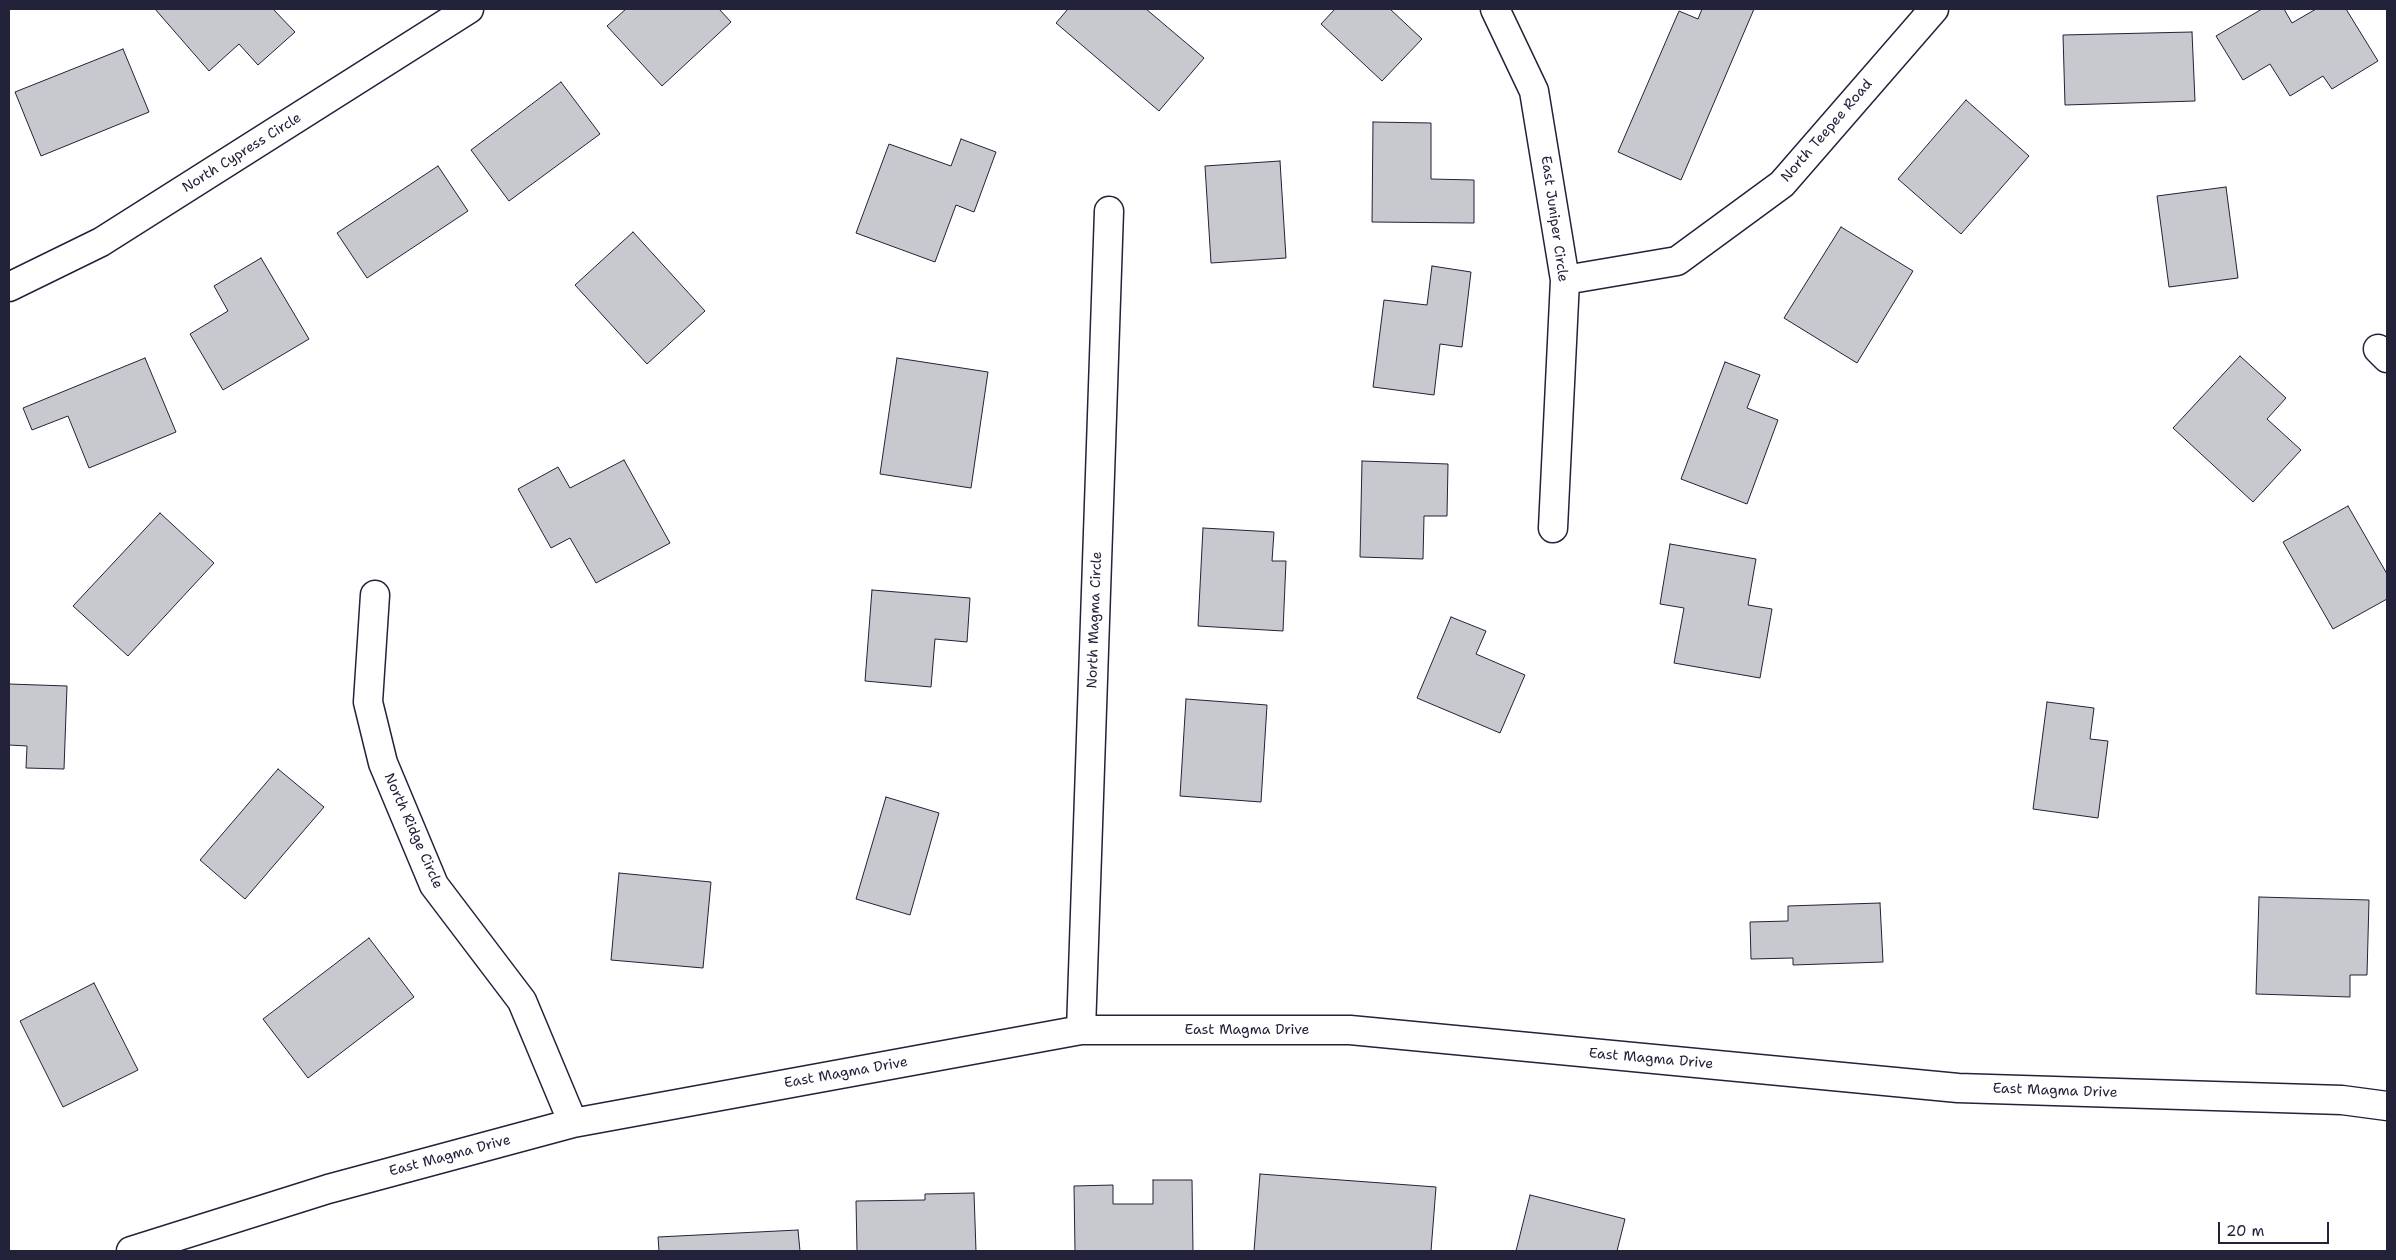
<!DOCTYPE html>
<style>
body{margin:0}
#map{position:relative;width:2396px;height:1260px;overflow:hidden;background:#fff;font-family:"Shantell Sans",sans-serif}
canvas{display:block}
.frame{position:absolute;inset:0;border:10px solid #22223b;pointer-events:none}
.scale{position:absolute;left:2218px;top:1222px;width:111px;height:22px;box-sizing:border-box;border:2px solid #22223b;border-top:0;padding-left:6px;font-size:15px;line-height:18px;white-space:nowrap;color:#22223b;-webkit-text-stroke:4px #fff;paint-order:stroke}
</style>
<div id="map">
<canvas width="2396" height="1260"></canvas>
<div class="frame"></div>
<div class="scale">20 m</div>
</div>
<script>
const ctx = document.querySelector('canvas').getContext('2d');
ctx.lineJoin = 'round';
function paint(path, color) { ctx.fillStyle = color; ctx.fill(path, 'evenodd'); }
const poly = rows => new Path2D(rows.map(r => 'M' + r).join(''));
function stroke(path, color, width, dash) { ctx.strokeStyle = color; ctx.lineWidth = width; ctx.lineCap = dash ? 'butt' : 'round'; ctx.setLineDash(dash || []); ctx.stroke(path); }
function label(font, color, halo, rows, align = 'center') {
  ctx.font = font + ' "Shantell Sans",sans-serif'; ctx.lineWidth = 4; ctx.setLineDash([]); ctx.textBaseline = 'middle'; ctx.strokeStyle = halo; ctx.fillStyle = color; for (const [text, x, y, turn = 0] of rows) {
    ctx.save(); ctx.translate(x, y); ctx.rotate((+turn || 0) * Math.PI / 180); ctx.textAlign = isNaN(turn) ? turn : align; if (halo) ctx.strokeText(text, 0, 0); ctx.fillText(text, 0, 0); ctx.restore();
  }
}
const building = poly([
 [155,9,273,9,295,32,258,65,239,44,209,71,155,9],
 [626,9,719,9,731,22,662,86,607,26,626,9],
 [1068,9,1146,9,1204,58,1159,111,1056,23,1068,9],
 [1335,9,1390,9,1422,39,1382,81,1321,24,1335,9],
 [1702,9,1754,9,1681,180,1618,152,1679,11,1698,19,1702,9],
 [2262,9,2284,9,2292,23,2316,9,2346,9,2378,61,2332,89,2323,76,2290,96,2270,64,2243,80,2216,36,2262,9],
 [2192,32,2195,101,2065,105,2063,35,2192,32],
 [123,49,149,112,41,156,15,92,123,49],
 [561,82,600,134,509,201,471,150,561,82],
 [1966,100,2029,156,1961,234,1898,179,1966,100],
 [1373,122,1431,123,1431,179,1474,180,1474,223,1372,222,1373,122],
 [961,139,996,152,974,212,956,205,935,262,856,233,889,144,951,166,961,139],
 [1280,161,1286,258,1211,263,1205,166,1280,161],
 [438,166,468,211,367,278,337,233,438,166],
 [2226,187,2238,278,2169,287,2157,196,2226,187],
 [1841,227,1913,271,1857,363,1784,318,1841,227],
 [633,232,705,311,647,364,575,285,633,232],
 [261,258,309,339,223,390,190,334,228,311,214,286,261,258],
 [1432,266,1471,272,1462,347,1440,344,1434,395,1373,387,1384,300,1427,305,1432,266],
 [2240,356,2286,398,2267,419,2301,450,2253,502,2173,428,2240,356],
 [145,358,176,432,89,468,68,416,32,430,23,408,145,358],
 [897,358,988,372,971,488,880,474,897,358],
 [1725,362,1760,375,1747,408,1778,420,1747,504,1681,479,1725,362],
 [624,460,670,543,596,583,570,538,551,548,518,489,558,467,570,488,624,460],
 [1362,461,1448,464,1447,516,1424,516,1423,559,1360,557,1362,461],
 [2348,506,2387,574,2387,599,2333,629,2283,542,2348,506],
 [160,513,214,563,128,656,73,606,160,513],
 [1203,528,1274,532,1272,561,1286,561,1283,631,1198,626,1203,528],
 [1670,544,1756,559,1748,605,1772,609,1760,678,1674,663,1684,608,1660,604,1670,544],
 [872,590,970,598,967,642,935,639,931,687,865,681,872,590],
 [1451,617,1486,631,1476,654,1525,675,1500,733,1417,698,1451,617],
 [9,684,67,686,64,769,26,768,27,746,9,745,9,684],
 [1186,699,1267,705,1261,802,1180,796,1186,699],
 [2047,702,2094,708,2090,739,2108,741,2098,818,2033,809,2047,702],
 [278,769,324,807,245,899,200,860,278,769],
 [886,797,939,813,910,915,856,899,886,797],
 [619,873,711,882,703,968,611,960,619,873],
 [2259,897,2369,900,2367,975,2350,975,2350,997,2256,994,2259,897],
 [1880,903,1883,962,1793,965,1793,958,1751,959,1750,922,1788,921,1788,906,1880,903],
 [369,938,414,997,308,1078,263,1019,369,938],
 [94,983,138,1070,63,1107,20,1021,94,983],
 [1260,1174,1436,1187,1431,1251,1254,1251,1260,1174],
 [1153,1180,1192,1180,1193,1251,1075,1251,1074,1186,1113,1185,1113,1204,1153,1204,1153,1180],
 [974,1193,976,1251,857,1251,856,1201,925,1200,925,1194,974,1193],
 [1530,1195,1625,1219,1617,1251,1516,1251,1530,1195],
 [798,1230,800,1251,659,1251,658,1237,798,1230]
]);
paint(building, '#c8c8cf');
stroke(building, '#22223b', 1);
const street = poly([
 [1495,9,1534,91,1565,280,1553,528],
 [1565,280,1677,261,1782,184,1934,9],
 [9,287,101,242,469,9],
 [2378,349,2387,358],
 [375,595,368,702,383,763,434,885,522,1001,573,1123],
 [1081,1030,1109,211],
 [131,1251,328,1189,573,1123,1081,1030,1350,1030,1958,1088,2342,1100,2387,1106]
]);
stroke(street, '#22223b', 31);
stroke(street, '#fff', 28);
label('14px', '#22223b', '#fff', [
 ["North Teepee Road",1827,131,-49],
 ["North Cypress Circle",242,153,-32],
 ["East Juniper Circle",1554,219,82],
 ["North Magma Circle",1095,620,-88],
 ["North Ridge Circle",413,831,66],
 ["East Magma Drive",1247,1030],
 ["East Magma Drive",1651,1059,5],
 ["East Magma Drive",846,1073,-10],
 ["East Magma Drive",2055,1091,2],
 ["East Magma Drive",450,1156,-15]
]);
</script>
